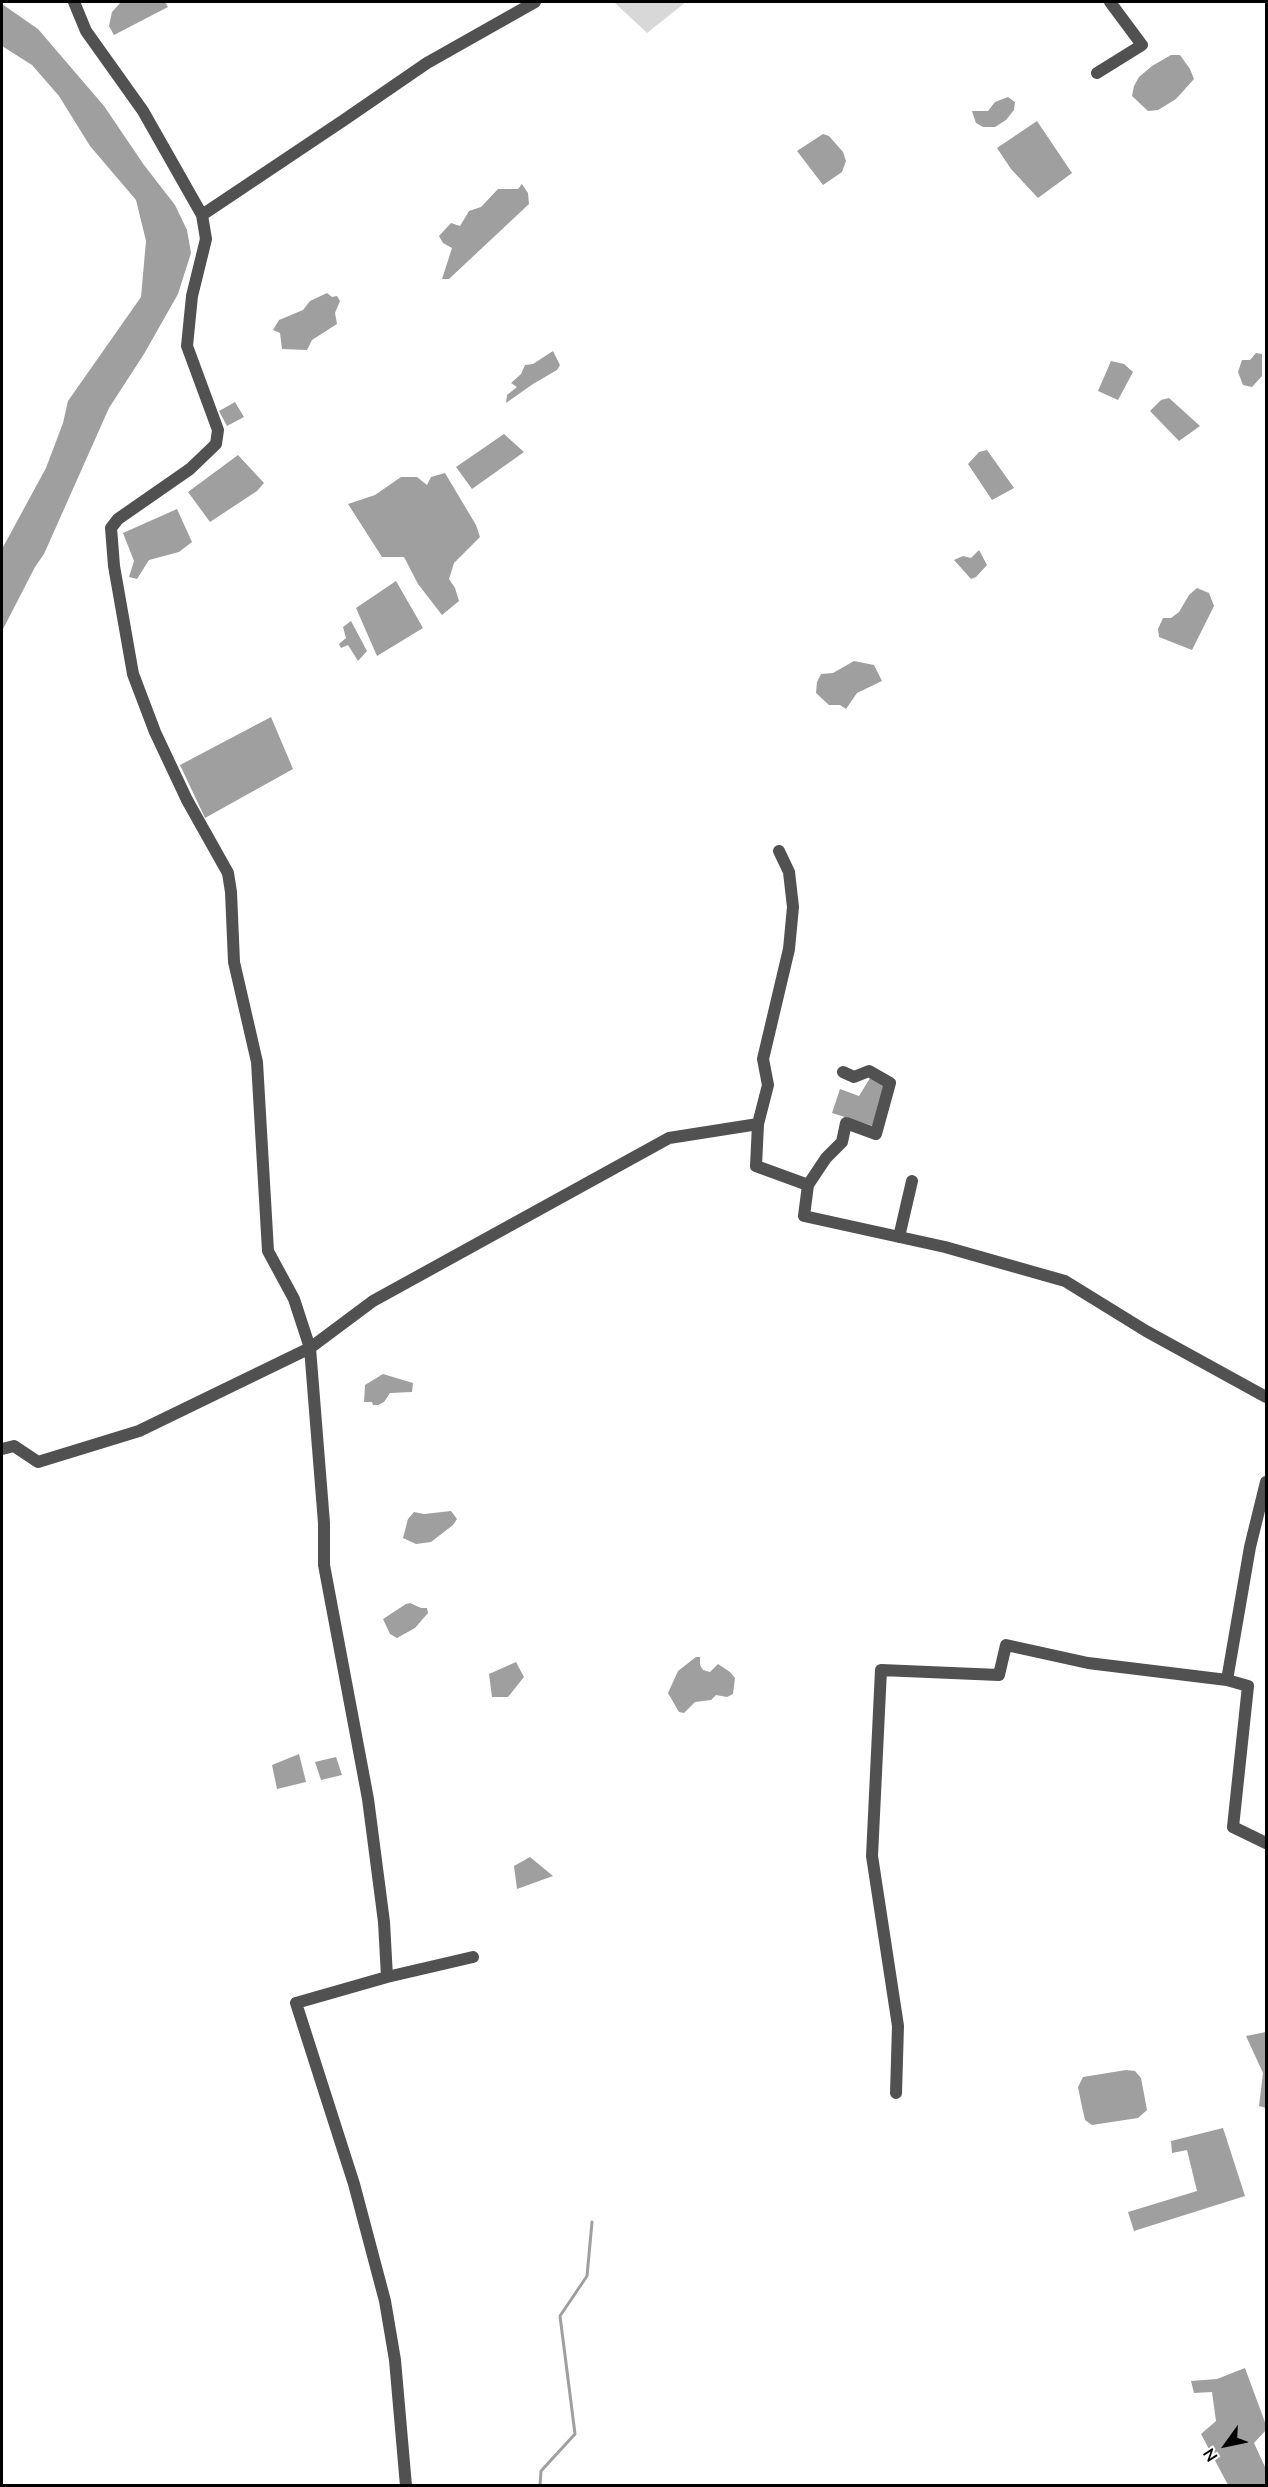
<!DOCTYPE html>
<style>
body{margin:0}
#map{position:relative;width:1268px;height:2487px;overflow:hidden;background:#fff;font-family:"Nunito Sans",sans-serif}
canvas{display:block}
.frame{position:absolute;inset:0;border:3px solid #000;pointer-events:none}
.north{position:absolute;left:1196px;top:2415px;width:60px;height:60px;-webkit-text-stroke:4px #fff;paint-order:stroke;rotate:237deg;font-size:16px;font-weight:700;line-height:24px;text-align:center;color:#000}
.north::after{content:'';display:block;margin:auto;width:21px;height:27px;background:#000;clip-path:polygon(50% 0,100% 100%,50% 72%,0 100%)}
</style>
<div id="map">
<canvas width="1268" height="2487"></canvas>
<div class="frame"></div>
<div class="north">N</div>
</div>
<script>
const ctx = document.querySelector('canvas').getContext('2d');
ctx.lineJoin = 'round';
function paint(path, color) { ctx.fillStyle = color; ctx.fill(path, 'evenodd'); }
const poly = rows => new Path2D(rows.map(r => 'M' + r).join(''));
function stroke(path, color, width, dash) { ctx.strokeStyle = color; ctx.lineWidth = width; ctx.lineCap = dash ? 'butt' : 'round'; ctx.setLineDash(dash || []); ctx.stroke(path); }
paint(poly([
 [616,2,686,2,647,33,615,3]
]), '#d8d8d8');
paint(poly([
 [121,2,165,2,168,7,114,35,109,26,112,12],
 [2,4,38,29,104,106,144,165,175,205,187,230,191,253,178,294,144,354,109,408,44,554,35,567,2,631,2,549,46,468,63,423,68,401,141,297,146,241,136,200,90,146,59,96,32,65,2,46],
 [1171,55,1180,55,1190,69,1194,79,1176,99,1158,110,1148,111,1132,96,1134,86,1139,77,1152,66],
 [1008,97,1015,102,1014,110,1006,120,995,127,983,127,976,123,972,111,988,111,995,102],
 [1037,121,1072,173,1038,198,1011,169,997,148],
 [823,134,829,136,843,152,846,161,842,172,823,185,797,151],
 [522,184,528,193,529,204,449,279,442,279,452,248,443,243,439,236,451,223,460,226,469,211,481,207,498,189,518,189],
 [327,293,332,297,337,296,340,301,335,313,337,324,312,340,307,350,282,349,280,333,273,330,279,320,303,310,310,301],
 [553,351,560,365,557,370,533,384,506,403,507,395,517,387,511,383,521,374,525,365,533,364],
 [1256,353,1262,354,1262,376,1252,387,1243,385,1238,372,1242,360,1250,360],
 [1111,361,1124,364,1133,372,1118,400,1098,391],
 [1169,398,1200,426,1179,441,1150,411,1161,400],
 [235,402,244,417,227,426,219,411],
 [504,434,524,452,472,489,456,467],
 [987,450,1014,488,992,500,968,464,979,452],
 [238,455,264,483,257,491,210,522,188,492],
 [445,473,476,525,480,537,454,563,449,579,455,588,459,601,442,615,418,584,404,557,382,557,348,504,375,495,401,477,417,477,427,485,431,477],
 [177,509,192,542,179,552,149,560,137,579,129,577,134,561,123,533],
 [979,550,987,565,976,577,971,579,954,560,963,556,971,558],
 [396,581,423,628,377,656,356,608],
 [1197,588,1209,593,1214,606,1192,650,1159,637,1158,629,1163,618,1171,618,1179,612,1189,595],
 [351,621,367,651,358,661,348,645,341,648,339,644,346,638,343,627],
 [854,661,874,665,882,681,857,693,846,709,840,705,829,705,816,693,817,682,821,674,833,673],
 [271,717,293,769,205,818,180,765],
 [870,1078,886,1084,873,1126,832,1113,840,1089,859,1096],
 [383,1374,413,1383,412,1392,390,1393,384,1402,378,1405,373,1405,372,1402,364,1402,365,1385],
 [451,1511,457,1519,453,1525,431,1542,416,1544,403,1538,408,1519,414,1512,424,1514],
 [410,1603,421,1608,427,1608,428,1613,415,1628,397,1638,390,1634,383,1619,406,1604],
 [696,1657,700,1657,700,1665,703,1670,710,1672,718,1664,730,1672,735,1678,733,1694,727,1697,716,1695,711,1700,695,1702,684,1713,679,1712,668,1693,678,1671],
 [516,1662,524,1677,508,1697,492,1697,489,1674],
 [299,1754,306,1782,277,1789,272,1765],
 [336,1757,342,1775,321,1780,315,1762],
 [530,1857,553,1876,517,1889,514,1866],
 [1266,2032,1266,2108,1259,2106,1263,2073,1246,2036],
 [1126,2070,1135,2071,1141,2078,1147,2110,1138,2118,1092,2125,1085,2120,1081,2102,1078,2087,1083,2077],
 [1223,2128,1245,2196,1134,2231,1128,2212,1197,2191,1187,2150,1172,2153,1171,2141],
 [1245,2368,1266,2425,1266,2430,1254,2443,1266,2469,1266,2485,1228,2485,1201,2434,1216,2421,1212,2392,1194,2393,1191,2381,1217,2379]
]), '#9f9f9f');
stroke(poly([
 [540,2486,541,2471,575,2434,560,2316,587,2276,592,2222]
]), '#9f9f9f', 3);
stroke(poly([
 [74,2,86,31,143,111,202,215,344,120,427,63,535,2],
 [1097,73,1142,45,1110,2],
 [758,1124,768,1085,763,1059,789,949,793,907,789,872,779,851],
 [808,1185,826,1158,842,1142,846,1123,876,1134,890,1083,869,1071,854,1077,843,1072],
 [899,1237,912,1181],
 [2,1449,14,1446,38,1462,139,1431,310,1348,294,1299,268,1251,257,1062,234,962,231,892,228,873,187,800,155,732,133,674,114,566,111,528,118,519,190,469,216,444,218,430,187,346,192,296,206,239,202,215],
 [1227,1680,1248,1686,1233,1827,1266,1843],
 [387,1977,473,1957],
 [896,2093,898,2026,872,1856,881,1670,999,1675,1006,1645,1088,1663,1227,1680,1250,1547,1266,1482],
 [406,2486,395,2360,385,2301,354,2184,296,2003,387,1977,384,1922,368,1799,324,1565,324,1523,310,1348,373,1301,669,1138,758,1124,756,1166,808,1185,804,1216,945,1247,1065,1281,1146,1331,1266,1397]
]), '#515151', 12);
</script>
